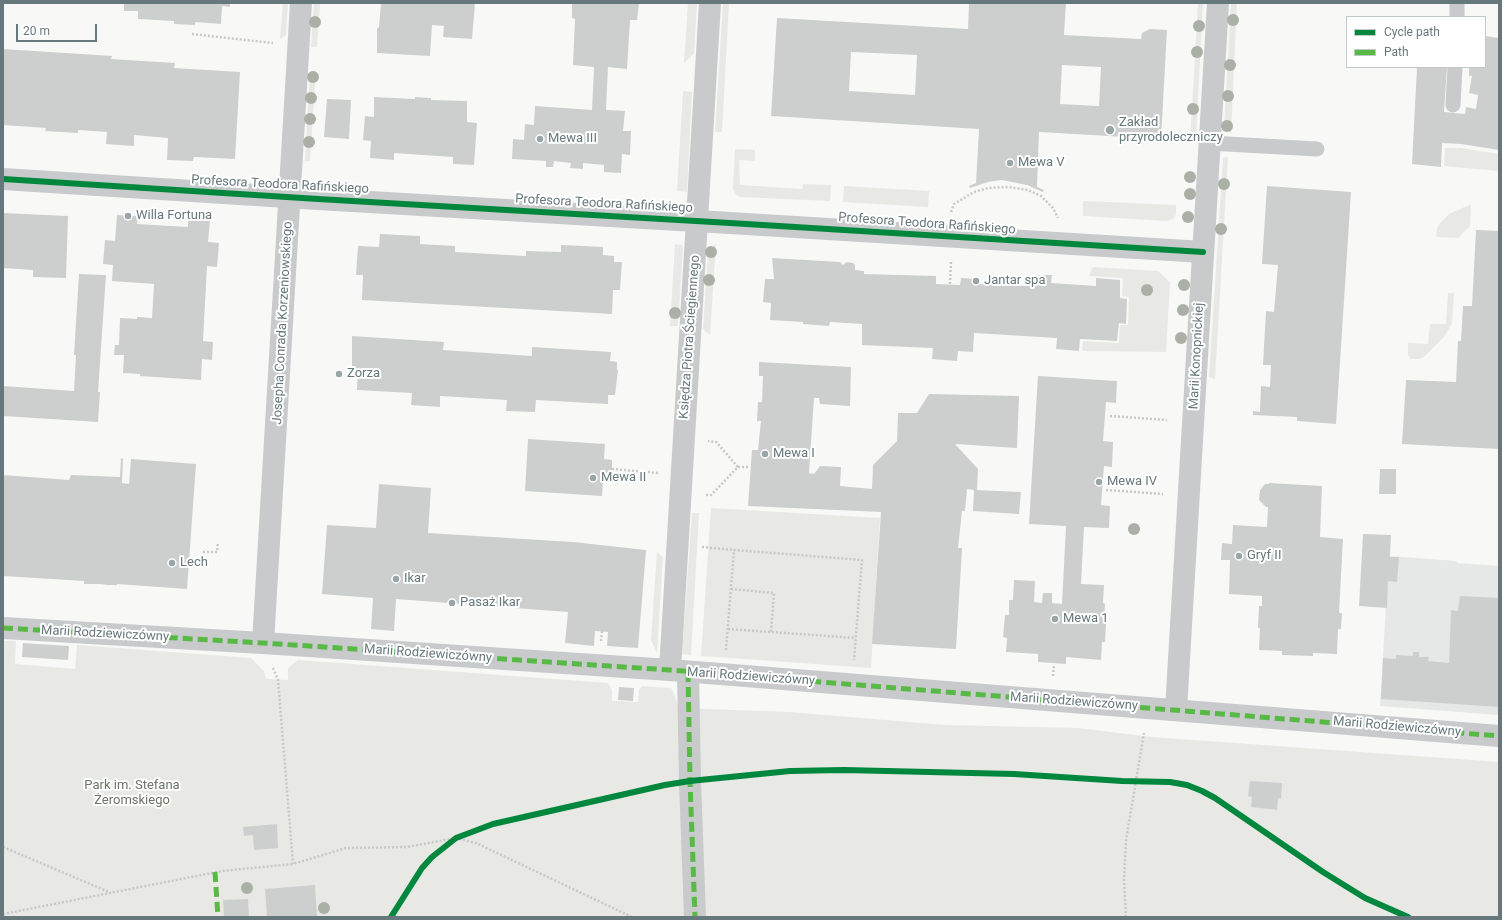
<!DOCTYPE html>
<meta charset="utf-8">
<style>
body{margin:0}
#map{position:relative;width:1502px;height:920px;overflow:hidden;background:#f8f8f7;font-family:Roboto,sans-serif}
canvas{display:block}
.frame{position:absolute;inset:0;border:4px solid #67787d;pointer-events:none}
.legend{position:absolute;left:1346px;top:16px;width:140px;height:52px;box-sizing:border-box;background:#fff;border:1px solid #c2c9cb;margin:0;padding:5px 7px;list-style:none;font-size:12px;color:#67787d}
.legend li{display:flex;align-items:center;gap:8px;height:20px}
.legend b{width:20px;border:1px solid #c2c9cb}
.scale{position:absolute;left:16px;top:24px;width:81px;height:18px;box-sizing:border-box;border:2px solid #67787d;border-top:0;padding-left:5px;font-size:12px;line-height:14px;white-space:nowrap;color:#67787d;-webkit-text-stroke:3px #fff;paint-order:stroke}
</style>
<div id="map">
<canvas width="1502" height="920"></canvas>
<div class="frame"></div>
<ul class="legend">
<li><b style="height:5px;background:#00873e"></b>Cycle path</li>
<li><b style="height:5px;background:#58b947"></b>Path</li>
</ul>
<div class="scale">20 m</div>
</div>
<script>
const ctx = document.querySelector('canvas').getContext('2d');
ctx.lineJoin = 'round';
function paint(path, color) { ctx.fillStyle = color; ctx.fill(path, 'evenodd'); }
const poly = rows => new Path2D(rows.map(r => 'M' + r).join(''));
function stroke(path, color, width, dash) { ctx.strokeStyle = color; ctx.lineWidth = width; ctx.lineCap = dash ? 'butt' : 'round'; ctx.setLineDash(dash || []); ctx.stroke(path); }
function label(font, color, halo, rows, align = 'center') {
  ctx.font = font + ' Roboto,sans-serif'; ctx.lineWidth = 4; ctx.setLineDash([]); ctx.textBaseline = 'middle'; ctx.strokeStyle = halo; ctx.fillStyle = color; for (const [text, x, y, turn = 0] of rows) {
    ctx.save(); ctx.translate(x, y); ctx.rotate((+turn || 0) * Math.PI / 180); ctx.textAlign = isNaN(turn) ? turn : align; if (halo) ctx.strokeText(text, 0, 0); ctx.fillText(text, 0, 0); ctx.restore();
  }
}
paint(poly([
 [1389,556,1457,561,1457,563,1499,566,1499,715,1380,706]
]), '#e6e8e7');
paint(poly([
 [283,3,288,3,286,35,280,39],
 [314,3,320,3,317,47,311,47],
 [688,3,697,3,694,54,684,63],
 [723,3,729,3,722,132,715,132],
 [1198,3,1203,3,1196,139,1190,143],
 [1231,3,1237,3,1231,133,1224,129],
 [316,70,310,161,305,161,310,73],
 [683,91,692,92,687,192,677,191],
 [1445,148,1461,148,1499,154,1499,171,1444,166],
 [735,149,755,150,755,161,739,160,740,185,802,189,803,184,831,185,830,201,741,197,736,195,733,189],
 [1228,157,1215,379,1209,377,1223,158],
 [844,186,929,191,928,207,843,202],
 [1083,201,1176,205,1176,214,1174,218,1167,221,1083,216],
 [1471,204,1470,226,1458,238,1436,237,1437,228,1441,222,1449,214],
 [716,243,710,335,703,329,708,252],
 [675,244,682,245,683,248,678,326,670,326],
 [1093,267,1158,271,1170,282,1166,352,1082,351,1083,341,1119,343,1120,325,1128,325,1129,297,1122,296,1123,278,1089,276],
 [1448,293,1454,293,1452,323,1444,337,1424,357,1419,359,1410,359,1408,355,1408,343,1428,344,1430,324,1446,324],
 [711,508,880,518,871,668,701,656],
 [692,513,699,513,691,655,682,654],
 [657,552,663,557,657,653,651,640],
 [3,641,16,641,15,664,75,669,77,645,251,658,264,671,266,679,288,680,288,668,298,660,608,683,612,690,612,701,638,702,639,690,642,686,671,688,675,696,679,708,789,712,945,725,1078,728,1152,737,1499,762,1499,917,3,917]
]), '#e8e9e5');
paint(poly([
 [124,3,230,3,230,7,222,6,221,24,195,22,195,25,174,24,174,21,138,19,138,11,124,11],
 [381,3,475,3,472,39,443,37,444,26,432,25,430,56,377,53,377,29,379,27],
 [572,3,639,3,637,20,630,20,627,69,608,67,606,110,625,111,623,131,631,131,630,155,622,154,621,173,604,172,604,165,583,163,583,169,570,168,571,163,554,161,553,167,546,167,546,161,512,159,513,139,524,140,525,124,534,125,535,106,592,110,594,67,573,65,575,19,572,18],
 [969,3,1066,3,1064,35,1141,39,1142,33,1150,29,1167,30,1161,139,1039,132,1037,187,1044,190,1043,192,1027,185,1002,180,988,182,970,188,969,186,976,183,979,129,771,116,777,18,968,29],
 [851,52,917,55,915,95,849,91],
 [1062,65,1101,67,1099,106,1060,104],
 [1485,36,1499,38,1499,150,1461,144,1442,143,1441,167,1412,164,1417,67,1447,67,1444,112,1465,114,1466,107,1476,109,1478,95,1469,93,1472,76,1469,76,1469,67,1485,67],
 [3,49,112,56,111,59,175,63,174,68,240,72,235,159,194,157,193,161,167,160,168,138,134,135,134,146,106,144,107,132,78,130,78,133,45,131,46,128,3,125],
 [374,97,415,99,415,97,431,98,431,100,467,101,467,122,477,123,474,165,453,164,453,157,394,153,394,160,370,158,371,141,363,140,365,116,374,117],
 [327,99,351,100,349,139,324,137],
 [1267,186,1351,192,1336,424,1297,421,1297,417,1253,415,1253,411,1260,412,1261,386,1270,387,1271,365,1263,365,1266,311,1274,312,1278,265,1262,264],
 [3,213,68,216,66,278,33,277,33,270,3,268],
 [117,215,138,216,137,224,188,227,188,219,210,220,208,242,219,243,217,267,207,266,203,341,213,342,212,360,202,359,201,380,140,376,140,374,123,373,124,355,114,355,115,345,119,345,120,318,137,319,137,317,152,318,154,284,112,281,113,265,103,264,105,240,115,241],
 [1476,230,1499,231,1499,449,1402,444,1406,380,1456,382,1458,341,1461,341,1463,306,1472,306],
 [380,234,420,236,420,244,455,246,455,252,526,256,526,251,561,252,561,245,603,247,603,255,614,256,614,262,622,262,620,290,613,290,612,314,362,300,363,275,356,275,358,246,379,247],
 [772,258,840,262,843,265,847,262,853,263,855,265,855,270,864,271,864,274,936,276,936,284,960,285,961,278,977,279,977,284,1027,286,1026,282,1037,282,1039,275,1052,275,1051,283,1096,286,1096,278,1120,280,1120,298,1127,299,1126,324,1119,323,1117,341,1080,339,1079,351,1056,349,1057,338,974,333,973,352,958,351,957,361,932,359,933,348,862,345,862,324,830,322,829,326,803,324,803,322,770,320,771,303,763,302,765,279,774,279],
 [79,274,106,275,98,392,100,392,98,422,3,416,3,386,74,391,76,355,74,355],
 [352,336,444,342,443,350,532,356,532,347,611,352,610,361,617,362,617,370,618,370,615,395,608,395,608,404,536,400,535,412,506,411,507,400,440,396,440,407,411,405,412,393,357,390,358,370,352,370],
 [759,362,851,367,850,406,820,404,819,398,814,398,809,473,814,474,820,466,841,467,840,486,872,489,873,465,897,441,898,413,917,413,929,394,1019,396,1017,448,955,444,978,469,977,490,1021,492,1019,514,973,511,974,490,967,489,965,511,962,511,958,548,962,548,956,649,872,644,881,512,748,506,752,450,758,450,761,421,757,421,758,402,762,402,763,376,759,376],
 [1038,376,1117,381,1116,403,1106,402,1103,441,1113,442,1112,467,1104,466,1101,505,1110,506,1109,528,1084,527,1081,584,1104,585,1103,603,1105,604,1104,623,1106,623,1105,642,1102,642,1101,660,1066,657,1066,664,1038,662,1038,654,1006,652,1007,638,1003,637,1005,615,1009,615,1009,600,1013,600,1014,580,1035,581,1034,602,1042,603,1043,593,1052,593,1052,603,1062,604,1066,526,1029,524],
 [528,439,605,444,604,459,612,460,612,469,611,481,603,481,602,496,525,491],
 [121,458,123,459,122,483,129,484,131,459,196,464,187,589,117,584,117,585,108,585,99,584,84,584,84,581,3,576,3,475,69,480,71,475,120,477],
 [1380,469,1396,469,1396,494,1379,494],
 [1269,483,1322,486,1320,537,1343,539,1339,613,1342,613,1341,629,1338,629,1337,654,1313,653,1313,656,1282,655,1282,651,1259,650,1260,628,1258,628,1259,606,1262,606,1262,596,1229,594,1230,560,1221,560,1222,543,1232,544,1233,525,1267,527,1268,507,1266,507,1259,500,1260,490,1265,484,1269,484],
 [379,484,431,488,428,533,573,542,646,550,638,648,607,646,608,632,595,631,594,646,565,643,568,612,396,599,394,631,371,629,373,598,322,594,327,525,376,528],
 [1363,534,1391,535,1390,557,1399,557,1397,582,1388,581,1387,608,1359,606],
 [1460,596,1499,598,1499,707,1381,699,1383,658,1396,659,1396,655,1413,656,1413,652,1419,652,1419,657,1429,657,1428,661,1449,663,1451,610,1458,611],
 [23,643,69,646,68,660,22,657],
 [619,687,634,688,633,701,618,700],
 [1250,781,1282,783,1281,799,1278,798,1277,810,1251,807,1252,797,1248,796],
 [277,824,278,848,254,850,253,835,244,836,243,827],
 [315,885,317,917,267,917,265,889],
 [248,899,249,917,224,917,223,900]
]), '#cdcfcf');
stroke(poly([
 [192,34,273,43],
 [951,212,954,204,974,192,988,188,1008,187,1028,190,1041,196,1053,208,1058,218],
 [950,284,951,261],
 [1110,416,1167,420],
 [738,467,750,467],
 [612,469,658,473],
 [1106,490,1163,494],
 [706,495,711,495,738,467,716,442,708,441],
 [702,547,734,550],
 [203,552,217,552,218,542],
 [731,589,774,593,771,632],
 [728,629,856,638],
 [601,641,602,631],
 [726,650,734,550,862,560,854,660],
 [273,668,278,680,293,864],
 [1053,676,1054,664],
 [3,847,109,892],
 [3,914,222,871,293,864,346,848,407,847,456,838,476,843,632,917],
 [1126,917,1124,880,1126,840,1144,733]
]), '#c7c8c8', 2.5, [2, 2]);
stroke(poly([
 [1457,3,1457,17],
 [1453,105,1455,67],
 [1209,143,1317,149]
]), '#c8cacb', 15);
stroke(poly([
 [3,179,318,199,730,223,1203,252],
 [3,628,263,643,670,670,1499,736],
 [263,643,301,3],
 [670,670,710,3],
 [688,672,690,781,695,917],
 [1176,710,1218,3]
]), '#c8cacb', 22);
stroke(poly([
 [3,628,263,643,670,670,1499,736],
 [688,672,690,781,695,917],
 [215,872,218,917]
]), '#58b947', 5, [10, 5]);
stroke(poly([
 [3,179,318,199,730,223,1203,252],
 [391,917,422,868,432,857,456,838,493,824,665,785,690,781,790,771,844,770,1014,774,1122,781,1170,782,1187,785,1202,791,1215,798,1323,872,1365,898,1408,917]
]), '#00873e', 6);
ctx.fillStyle = '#abb0a7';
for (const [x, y] of [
 [1233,20],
 [315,22],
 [1199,26],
 [1197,52],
 [1230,65],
 [313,77],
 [1228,96],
 [311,98],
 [1193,109],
 [310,119],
 [1227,126],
 [309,142],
 [1190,177],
 [1224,184],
 [1190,194],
 [1188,217],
 [1221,229],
 [711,252],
 [709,280],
 [1184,285],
 [1147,290],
 [1183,310],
 [675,313],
 [1181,338],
 [1134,529],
 [247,888],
 [324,908]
]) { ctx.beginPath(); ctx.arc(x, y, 6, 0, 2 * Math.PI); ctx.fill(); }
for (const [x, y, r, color] of [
 [1110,130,5,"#9aa5a8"],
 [540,139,4,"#9aa5a8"],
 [1010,163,4,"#9aa5a8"],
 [128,216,4,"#9aa5a8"],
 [976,281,4,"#9aa5a8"],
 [339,374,4,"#9aa5a8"],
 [765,454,4,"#9aa5a8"],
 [593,478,4,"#9aa5a8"],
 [1099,482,4,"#9aa5a8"],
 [1239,556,4,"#9aa5a8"],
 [172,563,4,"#9aa5a8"],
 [396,579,4,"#9aa5a8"],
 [452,603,4,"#9aa5a8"],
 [1055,619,4,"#9aa5a8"]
]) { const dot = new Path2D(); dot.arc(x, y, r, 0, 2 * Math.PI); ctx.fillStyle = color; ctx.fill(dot); stroke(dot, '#fff', 1.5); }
label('13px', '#67787d', '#fff', [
 ["Zakład",1119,123],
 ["przyrodoleczniczy",1119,138],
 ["Mewa III",548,139],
 ["Mewa V",1018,163],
 ["Willa Fortuna",136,216],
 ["Jantar spa",984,281],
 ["Zorza",347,374],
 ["Mewa I",773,454],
 ["Mewa II",601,478],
 ["Mewa IV",1107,482],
 ["Gryf II",1247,556],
 ["Lech",180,563],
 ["Ikar",404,579],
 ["Pasaż Ikar",460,603],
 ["Mewa 1",1063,619]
], 'left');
label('13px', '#67787d', '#fff', [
 ["Profesora Teodora Rafińskiego",280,185,3],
 ["Profesora Teodora Rafińskiego",604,204,3],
 ["Profesora Teodora Rafińskiego",927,224,4],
 ["Josepha Conrada Korzeniowskiego",283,323,-87],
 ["Księdza Piotra Ściegiennego",690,337,-86],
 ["Marii Konopnickiej",1197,356,-87],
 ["Marii Rodziewiczówny",105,634,3],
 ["Marii Rodziewiczówny",428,654,4],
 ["Marii Rodziewiczówny",751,677,4],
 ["Marii Rodziewiczówny",1074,702,4],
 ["Marii Rodziewiczówny",1397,727,5]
]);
label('13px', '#6c7666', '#fff', [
 ["Park im. Stefana",132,786],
 ["Żeromskiego",132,801]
]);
</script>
